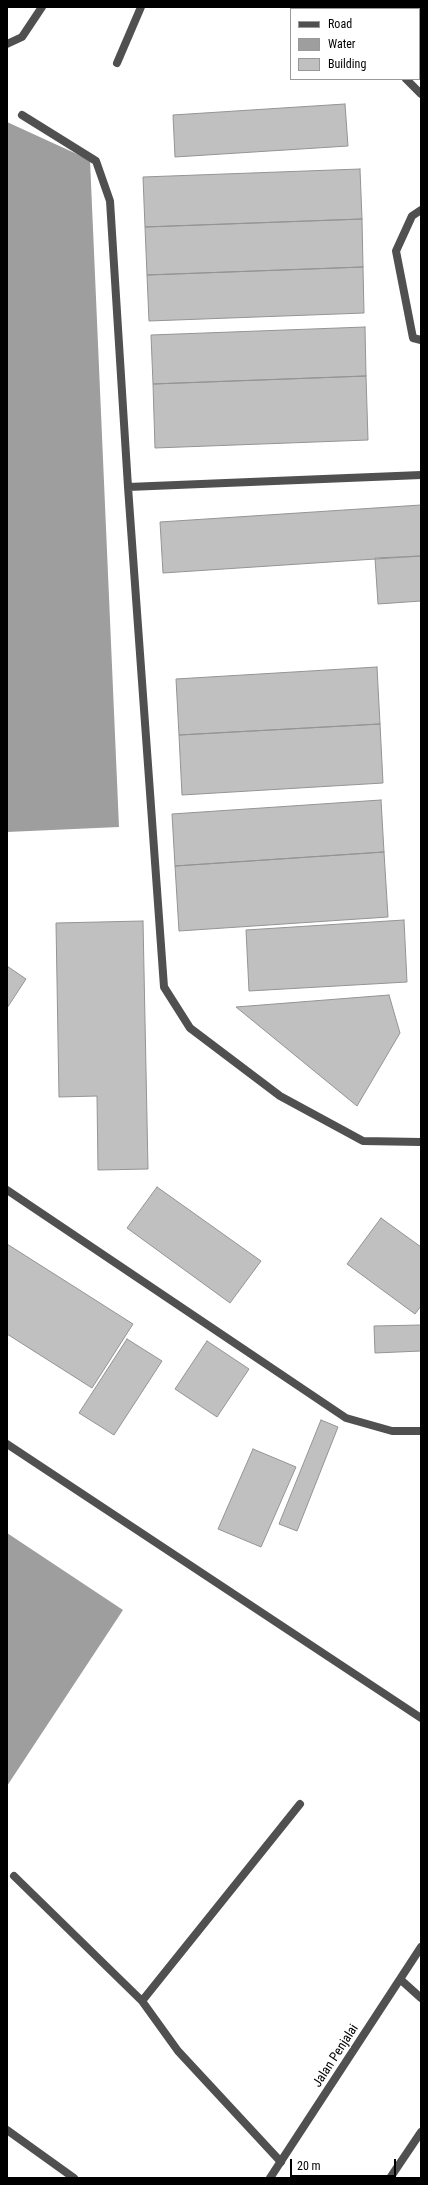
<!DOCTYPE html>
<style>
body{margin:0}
#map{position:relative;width:428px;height:2185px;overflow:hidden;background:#fff;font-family:"Roboto Condensed",sans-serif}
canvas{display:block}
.frame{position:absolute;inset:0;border:8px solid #000;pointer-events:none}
.legend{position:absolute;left:290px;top:8px;width:130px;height:72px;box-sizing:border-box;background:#fff;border:1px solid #999;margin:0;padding:5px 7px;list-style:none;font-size:12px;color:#000}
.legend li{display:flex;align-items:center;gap:8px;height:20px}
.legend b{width:20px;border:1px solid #999}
.scale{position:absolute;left:290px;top:2159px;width:106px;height:18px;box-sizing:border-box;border:2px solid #000;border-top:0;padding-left:5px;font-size:12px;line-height:14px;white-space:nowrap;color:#000;-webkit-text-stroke:3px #fff;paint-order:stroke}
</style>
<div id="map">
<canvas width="428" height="2185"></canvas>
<div class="frame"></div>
<ul class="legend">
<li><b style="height:5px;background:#505050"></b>Road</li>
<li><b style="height:11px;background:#9e9e9e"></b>Water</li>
<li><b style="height:11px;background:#c0c0c0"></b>Building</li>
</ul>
<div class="scale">20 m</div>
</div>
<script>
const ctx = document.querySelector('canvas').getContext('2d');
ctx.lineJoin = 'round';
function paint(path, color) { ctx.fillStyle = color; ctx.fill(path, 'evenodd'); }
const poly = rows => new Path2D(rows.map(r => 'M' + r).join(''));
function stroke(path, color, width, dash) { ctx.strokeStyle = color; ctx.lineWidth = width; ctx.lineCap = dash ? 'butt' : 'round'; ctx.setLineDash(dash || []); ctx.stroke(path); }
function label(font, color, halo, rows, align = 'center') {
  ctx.font = font + ' "Roboto Condensed",sans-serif'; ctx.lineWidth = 3; ctx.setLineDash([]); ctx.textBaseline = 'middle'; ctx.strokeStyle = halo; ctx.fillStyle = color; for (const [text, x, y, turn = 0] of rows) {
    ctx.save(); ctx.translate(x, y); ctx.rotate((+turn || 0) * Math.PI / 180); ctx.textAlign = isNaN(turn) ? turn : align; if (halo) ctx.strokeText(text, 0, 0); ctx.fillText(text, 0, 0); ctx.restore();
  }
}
paint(poly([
 [7,122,90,160,119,827,7,832],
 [7,1533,123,1610,7,1786]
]), '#9e9e9e');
const building = poly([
 [345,104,348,146,175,157,173,115,345,104],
 [360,169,362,219,145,227,143,177,360,169],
 [362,219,363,267,147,275,145,227,362,219],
 [363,267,364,313,149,321,147,275,363,267],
 [365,327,366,376,153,384,151,335,365,327],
 [366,376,368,440,155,448,153,384,366,376],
 [421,505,421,556,163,573,160,522,421,505],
 [421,556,421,601,378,604,375,558,421,556],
 [377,667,380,724,179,735,176,679,377,667],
 [380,724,383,783,182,795,179,735,380,724],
 [381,800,384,852,175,866,172,814,381,800],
 [384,852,388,917,179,931,175,866,384,852],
 [404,920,407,982,249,991,246,930,404,920],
 [143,921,148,1169,98,1170,97,1096,59,1097,56,923,143,921],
 [7,966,26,979,7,1008,7,966],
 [389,995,400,1033,357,1106,236,1007,389,995],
 [157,1187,261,1261,230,1303,127,1228,157,1187],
 [381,1218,421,1247,421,1306,415,1314,347,1264,381,1218],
 [7,1244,133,1324,92,1388,7,1334,7,1244],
 [421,1325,421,1351,375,1353,374,1326,421,1325],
 [127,1339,162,1361,114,1435,79,1413,127,1339],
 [207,1341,249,1369,217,1417,175,1389,207,1341],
 [321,1420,338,1427,297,1531,279,1524,321,1420],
 [253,1449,296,1467,261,1547,218,1529,253,1449]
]);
paint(building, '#c0c0c0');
stroke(building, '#949494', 1);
stroke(poly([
 [7,44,22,37,42,7],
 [117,63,141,7],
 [22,115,96,161,110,201,128,487,164,987,190,1028,280,1096,363,1141,421,1142],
 [421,210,412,216,396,251,413,338,421,340],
 [128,487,421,475],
 [7,1190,346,1418,392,1431,421,1431],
 [7,1444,421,1718],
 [14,1876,142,2001,178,2051,281,2162],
 [401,1980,421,1998],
 [142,2001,300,1804],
 [7,2130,74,2178],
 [390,2178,421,2132]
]), '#505050', 8);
stroke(poly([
 [332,7,334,9],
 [406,79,421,94],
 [270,2178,421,1947]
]), '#505050', 8);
label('13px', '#000', '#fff', [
 ["Jalan Penjalai",336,2056,-57]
]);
</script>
